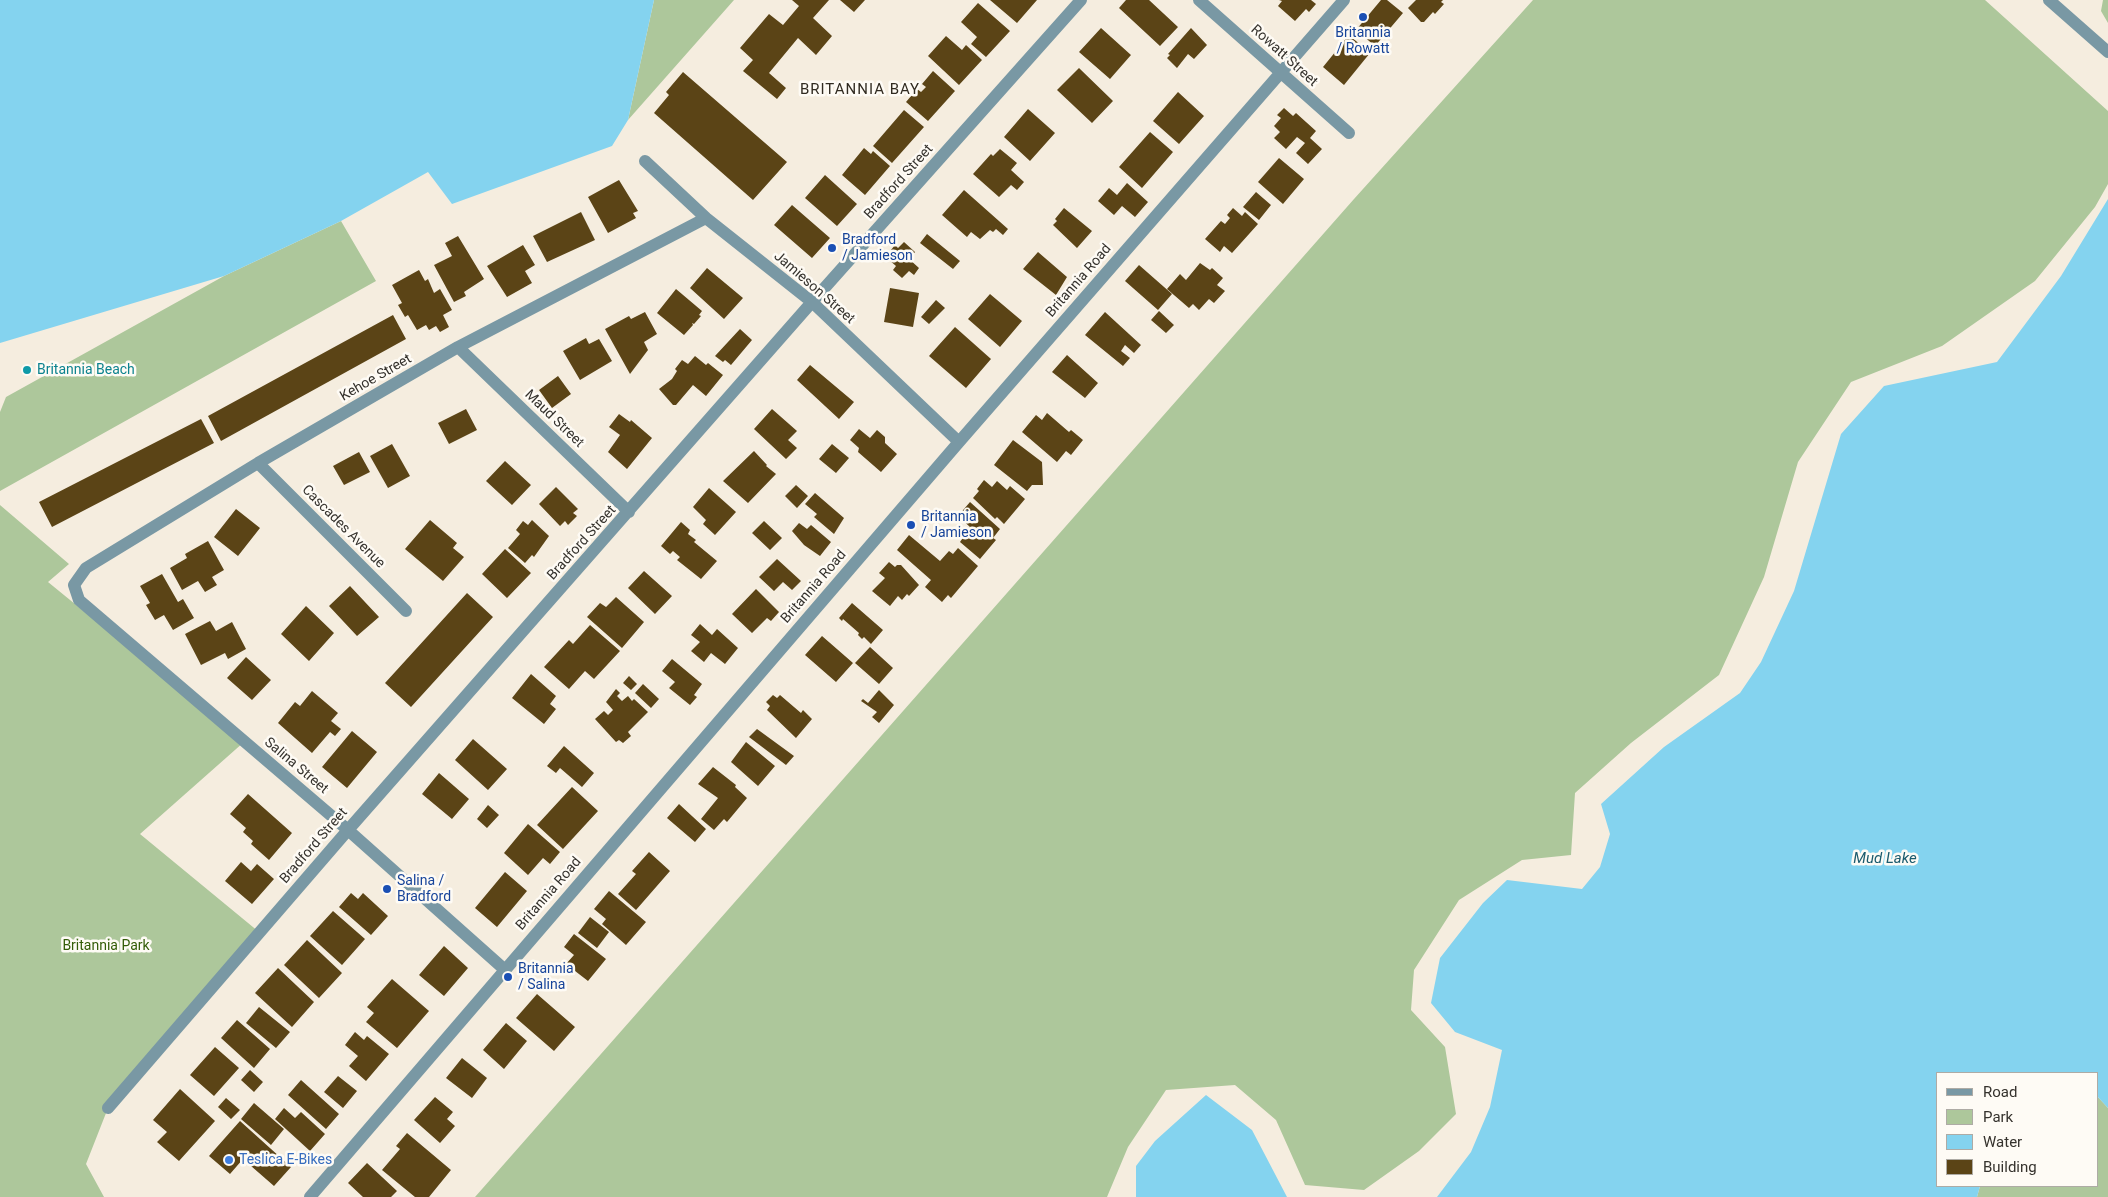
<!DOCTYPE html>
<style>
body{margin:0}
#map{position:relative;width:2108px;height:1197px;overflow:hidden;background:#f5eddf;font-family:Roboto,sans-serif}
canvas{display:block}
.legend{position:absolute;left:1936px;top:1072px;width:162px;height:115px;box-sizing:border-box;background:#fefbf5;border:1px solid #aeaba5;margin:0;padding:6px 9px;list-style:none;font-size:15px;color:#35322d}
.legend li{display:flex;align-items:center;gap:10px;height:25px}
.legend b{width:25px;border:1px solid #aeaba5}
</style>
<div id="map">
<canvas width="2108" height="1197"></canvas>
<ul class="legend">
<li><b style="height:6px;background:#7998a4"></b>Road</li>
<li><b style="height:14px;background:#adc79b"></b>Park</li>
<li><b style="height:14px;background:#84d3ef"></b>Water</li>
<li><b style="height:14px;background:#5b4416"></b>Building</li>
</ul>
</div>
<script>
const ctx = document.querySelector('canvas').getContext('2d');
ctx.lineJoin = 'round';
function paint(path, color) { ctx.fillStyle = color; ctx.fill(path, 'evenodd'); }
const poly = rows => new Path2D(rows.map(r => 'M' + r).join(''));
function stroke(path, color, width, dash) { ctx.strokeStyle = color; ctx.lineWidth = width; ctx.lineCap = dash ? 'butt' : 'round'; ctx.setLineDash(dash || []); ctx.stroke(path); }
function label(font, color, halo, rows, align = 'center') {
  ctx.font = font + ' Roboto,sans-serif'; ctx.lineWidth = 5; ctx.setLineDash([]); ctx.textBaseline = 'middle'; ctx.strokeStyle = halo; ctx.fillStyle = color; for (const [text, x, y, turn = 0] of rows) {
    ctx.save(); ctx.translate(x, y); ctx.rotate((+turn || 0) * Math.PI / 180); ctx.textAlign = isNaN(turn) ? turn : align; if (halo) ctx.strokeText(text, 0, 0); ctx.fillText(text, 0, 0); ctx.restore();
  }
}
paint(poly([
 [654,0,734,0,628,120],
 [1533,0,1985,0,2108,111,2108,184,2095,207,2035,281,1942,346,1851,382,1798,462,1764,577,1719,675,1631,743,1575,793,1571,855,1522,860,1459,900,1414,970,1411,1010,1445,1047,1456,1114,1419,1151,1364,1190,1305,1185,1276,1120,1235,1085,1166,1090,1128,1147,1107,1197,475,1197,1354,199],
 [2103,0,2108,0,2108,23,2101,11],
 [341,221,376,281,0,491,0,412,6,397,224,276],
 [0,505,69,564,48,582,244,742,140,834,259,932,108,1108,86,1164,104,1197,0,1197],
 [2097,1096,2108,1108,2108,1197,1977,1197,1980,1186,2097,1186]
]), '#adc79b');
paint(poly([
 [0,0,654,0,628,120,612,146,452,204,428,172,341,221,224,276,0,343],
 [2108,199,2108,1108,2097,1096,2097,1073,1937,1073,1937,1186,1980,1186,1977,1197,1437,1197,1471,1152,1490,1107,1502,1050,1455,1032,1431,1003,1440,958,1483,903,1507,880,1582,889,1600,867,1610,834,1601,804,1664,747,1740,693,1761,662,1794,591,1841,434,1884,386,1997,362,2061,276],
 [1206,1095,1252,1130,1287,1197,1136,1197,1136,1166,1155,1141]
]), '#84d3ef');
paint(poly([
 [792,0,829,0,813,18,832,36,816,55,798,38,769,73,786,88,777,99,743,71,753,60,740,48,769,14,783,25,799,6],
 [840,0,865,0,854,12],
 [990,0,1037,0,1017,23],
 [1126,0,1149,0,1178,27,1160,46,1119,8],
 [1279,0,1311,0,1316,4,1309,12,1306,9,1295,21,1278,6,1282,1],
 [1381,0,1387,0,1403,13,1375,46,1356,30],
 [1416,0,1443,0,1441,2,1444,4,1435,14,1433,12,1424,22,1421,22,1408,8],
 [978,3,1010,31,986,57,971,44,977,37,961,22],
 [1101,28,1131,55,1110,79,1079,52],
 [1191,28,1207,45,1194,59,1188,54,1177,68,1167,58,1170,55,1168,54],
 [1349,35,1370,53,1344,85,1323,67],
 [946,36,962,50,966,45,982,60,959,85,928,56],
 [1079,68,1113,101,1092,123,1057,90],
 [933,71,955,91,928,121,906,102,917,89,921,92,926,87,922,84],
 [683,72,787,162,753,200,654,113,669,95,666,92],
 [1178,92,1204,116,1179,144,1153,121],
 [1284,108,1293,116,1296,113,1316,131,1310,138,1322,149,1308,164,1296,153,1305,143,1297,137,1286,149,1274,138,1280,132,1274,126,1281,118,1277,115],
 [1028,109,1055,133,1030,161,1004,137],
 [904,110,924,127,892,163,873,146],
 [1150,132,1173,152,1142,188,1119,167],
 [864,148,871,154,873,151,890,166,865,195,842,175],
 [1000,149,1017,163,1011,170,1024,182,1017,190,1011,185,999,197,973,174,991,154,993,156],
 [1279,158,1304,179,1283,204,1258,182],
 [825,175,857,204,837,226,805,198],
 [619,180,638,211,633,213,636,218,608,233,588,197],
 [1127,183,1148,202,1135,217,1122,206,1114,215,1098,201,1109,188,1117,195],
 [964,190,1008,229,1003,235,996,229,993,232,990,230,980,239,971,232,967,237,942,215],
 [1256,192,1271,205,1259,220,1243,207],
 [792,205,830,238,812,258,774,225],
 [1064,208,1092,231,1077,248,1053,225,1057,221,1055,219],
 [1233,208,1242,216,1245,212,1258,224,1232,253,1224,246,1220,252,1205,239,1221,221,1225,224,1230,218,1227,215],
 [581,212,595,240,547,262,533,236],
 [927,234,960,261,953,269,920,243],
 [458,236,484,279,464,292,466,296,454,302,434,265,452,256,445,243],
 [904,242,915,252,909,259,919,268,914,275,909,271,902,278,893,270,896,266,888,259,894,253,891,250,895,245,898,248],
 [523,245,535,265,525,271,532,283,507,297,487,266],
 [1038,252,1067,277,1056,295,1023,269],
 [1200,263,1210,270,1212,268,1223,278,1217,285,1225,291,1214,303,1209,299,1199,310,1193,304,1189,308,1167,289,1180,274,1186,280],
 [1139,265,1172,294,1158,310,1125,281],
 [707,268,743,298,724,319,690,288],
 [419,270,425,281,428,279,434,293,440,289,452,310,443,315,449,327,440,332,436,326,429,330,426,325,417,330,408,315,405,317,398,305,402,303,392,285],
 [890,288,919,293,913,327,884,322],
 [676,289,702,311,699,315,701,316,694,324,692,323,693,325,684,335,657,313],
 [990,294,1022,321,1000,347,968,319],
 [936,300,945,308,929,324,921,317],
 [1159,311,1174,325,1166,333,1151,320],
 [645,312,657,334,644,342,648,350,630,374,605,329,629,316,631,319],
 [1105,312,1141,345,1134,353,1125,345,1121,351,1130,358,1123,366,1085,335],
 [393,315,406,339,221,441,208,416],
 [955,327,991,359,966,388,929,356],
 [740,329,752,340,731,365,725,360,723,362,715,356],
 [586,338,589,344,599,339,612,361,580,380,563,351],
 [1067,355,1098,383,1085,398,1052,372],
 [695,356,706,365,708,363,723,375,706,396,693,385,676,405,673,405,659,389,672,379,677,371,675,369,682,360,688,364],
 [810,365,854,402,839,419,797,380],
 [558,376,571,394,552,408,539,390],
 [466,409,477,430,449,444,438,423],
 [772,409,797,431,788,440,797,448,786,459,754,429],
 [1047,413,1069,432,1071,430,1083,440,1071,455,1066,451,1057,462,1022,432,1036,415,1042,420],
 [619,414,630,422,631,420,652,438,627,469,608,452,620,435,609,427],
 [201,419,214,443,52,527,39,502],
 [859,429,870,438,877,430,885,437,885,443,897,454,881,472,858,452,859,448,850,440],
 [1013,440,1042,462,1043,485,1032,485,1027,491,994,465],
 [392,444,410,476,388,488,370,456],
 [832,444,849,458,836,473,819,459],
 [754,451,767,465,766,466,776,474,748,503,723,481],
 [359,452,370,472,344,485,333,466],
 [505,461,531,485,512,505,486,481],
 [984,480,992,487,997,481,1007,490,1010,486,1025,499,1004,524,997,517,995,519,973,498,979,491,977,489],
 [796,485,808,496,797,508,785,496],
 [556,487,578,509,573,513,577,516,568,525,565,521,560,526,539,504],
 [709,488,736,512,715,535,703,524,706,520,693,507],
 [815,493,844,518,834,534,814,517,817,514,805,504],
 [970,502,1000,529,993,538,996,540,980,559,960,542,970,527,958,516],
 [236,509,260,528,238,556,214,537],
 [430,520,457,543,453,548,464,557,443,581,405,549],
 [532,520,549,536,534,557,532,555,525,563,508,548,520,534,516,530,523,521,528,525],
 [764,521,782,538,770,550,752,533],
 [681,522,690,530,688,534,696,540,694,542,717,561,701,579,677,560,680,557,673,551,670,554,661,546],
 [799,523,807,529,811,525,831,542,820,556,804,545,792,531],
 [909,535,940,561,949,551,953,554,958,548,978,566,951,598,948,595,942,602,925,587,931,580,897,550],
 [208,541,224,570,212,577,217,585,205,592,198,581,182,590,170,568,187,558,185,554],
 [505,549,531,573,507,598,482,574],
 [777,559,801,581,792,590,783,582,774,591,759,577],
 [889,562,895,567,897,565,901,565,919,585,909,596,907,594,902,600,898,596,890,606,872,591,885,578,879,573],
 [644,571,672,596,655,614,628,588],
 [162,574,178,602,183,599,194,618,173,630,164,615,155,620,146,605,150,603,140,586],
 [350,586,379,617,357,636,329,606],
 [756,589,779,612,771,621,767,618,752,633,732,614],
 [467,593,493,617,411,707,385,683],
 [616,597,644,622,622,648,587,617,600,603,606,607],
 [852,603,883,630,871,644,864,637,862,639,858,635,859,633,843,619,842,621,839,618],
 [306,606,334,633,309,661,281,634],
 [210,621,216,631,232,622,246,649,228,659,225,653,201,665,185,634],
 [700,624,712,635,717,629,738,648,725,664,711,653,704,662,691,651,700,642,691,635],
 [590,625,620,651,594,679,585,671,569,689,544,667,569,640,573,644],
 [822,636,853,663,836,682,805,655],
 [870,647,893,668,879,684,855,663],
 [246,657,271,680,252,700,227,678],
 [672,659,702,684,694,695,697,697,690,705,669,688,675,682,662,671],
 [531,674,556,696,550,704,556,709,544,724,512,698],
 [629,676,637,684,631,690,623,683],
 [643,684,659,699,651,708,635,693],
 [616,689,620,693,617,696,622,701,628,696,632,701,634,699,648,712,628,732,631,736,623,743,619,740,616,742,595,719,604,711,608,715,613,710,606,702],
 [879,690,894,705,879,723,872,717,877,712,861,701,863,699,868,703],
 [312,691,338,713,331,721,341,729,335,736,330,732,312,753,278,723,295,702,300,706],
 [773,695,777,698,780,695,801,713,803,710,812,719,796,738,767,710,770,706,766,702],
 [757,729,794,756,786,765,749,737],
 [352,731,377,752,347,788,322,767],
 [473,739,507,769,488,790,455,760],
 [746,742,775,766,758,786,731,762],
 [564,746,594,773,582,787,560,768,556,773,547,766],
 [713,767,736,785,735,787,747,798,727,822,724,819,714,830,701,819,718,798,698,784],
 [439,773,469,799,452,819,422,794],
 [572,787,598,811,563,849,537,825],
 [248,794,292,833,269,860,251,844,253,841,243,832,246,828,230,814],
 [679,804,706,829,695,842,667,818],
 [488,805,499,815,487,828,477,819],
 [528,824,560,852,550,864,543,858,528,875,504,853],
 [649,852,670,871,636,910,618,894,636,874,632,871],
 [241,862,251,871,257,864,274,879,252,904,225,881],
 [505,872,527,891,497,927,475,908],
 [609,891,646,922,626,945,602,924,606,919,594,909],
 [351,893,358,899,363,893,388,916,371,935,339,907],
 [333,911,365,939,342,965,310,936],
 [590,917,609,932,597,948,578,933],
 [574,934,606,959,588,981,566,964,574,955,564,947],
 [307,940,342,973,319,998,284,965],
 [444,946,468,968,444,996,419,975],
 [278,968,314,1002,292,1027,255,993],
 [392,979,429,1011,397,1048,366,1022,374,1013,367,1007],
 [537,994,575,1027,554,1051,516,1018],
 [259,1007,290,1032,276,1048,246,1023],
 [237,1020,270,1049,254,1068,221,1038],
 [506,1023,527,1041,504,1069,483,1050],
 [355,1032,364,1040,367,1036,389,1054,366,1081,349,1066,358,1056,345,1045],
 [215,1047,239,1068,214,1096,190,1075],
 [462,1058,487,1078,472,1098,446,1078],
 [250,1070,263,1082,254,1092,241,1080],
 [338,1076,357,1091,343,1108,324,1092],
 [301,1080,339,1114,326,1129,288,1095],
 [180,1089,215,1121,179,1161,157,1142,167,1132,153,1120],
 [435,1097,453,1112,447,1119,455,1126,440,1143,414,1120],
 [226,1098,240,1110,231,1119,218,1107],
 [254,1103,284,1129,271,1145,241,1119],
 [284,1108,295,1118,301,1112,325,1134,310,1151,275,1119],
 [240,1121,291,1167,274,1186,243,1159,230,1174,209,1156],
 [407,1133,451,1170,429,1197,415,1197,382,1170,400,1149,396,1146],
 [367,1163,397,1191,391,1197,363,1197,348,1183]
]), '#5b4416');
stroke(poly([
 [1199,0,1349,133],
 [2049,0,2108,52],
 [645,161,706,218,812,302,959,442],
 [458,347,629,512],
 [258,463,406,611],
 [504,969,348,830,79,600,74,585,86,568,258,463,458,347,706,218],
 [108,1108,348,830,812,302,1081,0],
 [310,1197,959,442,1344,0]
]), '#7998a4', 12);
for (const [x, y, r, color] of [
 [1363,17,5,"#1a4fb4"],
 [832,248,5,"#1a4fb4"],
 [27,370,5,"#0f9aa8"],
 [911,525,5,"#1a4fb4"],
 [387,889,5,"#1a4fb4"],
 [508,977,5,"#1a4fb4"],
 [229,1160,5,"#3f7fe0"]
]) { const dot = new Path2D(); dot.arc(x, y, r, 0, 2 * Math.PI); ctx.fillStyle = color; ctx.fill(dot); stroke(dot, '#fefbf5', 2); }
label('14px', '#164399', '#fefbf5', [
 ["Britannia",1363,33,"center"],
 ["/ Rowatt",1363,49,"center"],
 ["Bradford",842,240],
 ["/ Jamieson",842,256],
 ["Britannia",921,517],
 ["/ Jamieson",921,533],
 ["Salina /",397,881],
 ["Bradford",397,897],
 ["Britannia",518,969],
 ["/ Salina",518,985]
], 'left');
label('14px', '#35322d', '#fefbf5', [
 ["Rowatt Street",1284,56,42],
 ["Bradford Street",899,182,-48],
 ["Britannia Road",1079,281,-49],
 ["Jamieson Street",814,288,41],
 ["Kehoe Street",376,378,-30],
 ["Maud Street",554,419,44],
 ["Cascades Avenue",343,527,45],
 ["Bradford Street",582,543,-48],
 ["Britannia Road",814,587,-49],
 ["Salina Street",296,766,40],
 ["Bradford Street",314,846,-49],
 ["Britannia Road",549,894,-49]
]);
label('14px', '#0d838f', '#fefbf5', [
 ["Britannia Beach",37,370]
], 'left');
label('14px', '#335c07', '#fefbf5', [
 ["Britannia Park",106,946]
]);
label('14px', '#366cbe', '#fefbf5', [
 ["Teslica E-Bikes",239,1160]
], 'left');
ctx.letterSpacing = '1px';
label('15px', '#312b21', '#fefbf5', [
 ["BRITANNIA BAY",860,90]
]);
ctx.letterSpacing = '0px';
label('italic 15px', '#1b5b6e', '#fefbf5', [
 ["Mud Lake",1885,859]
]);
</script>
